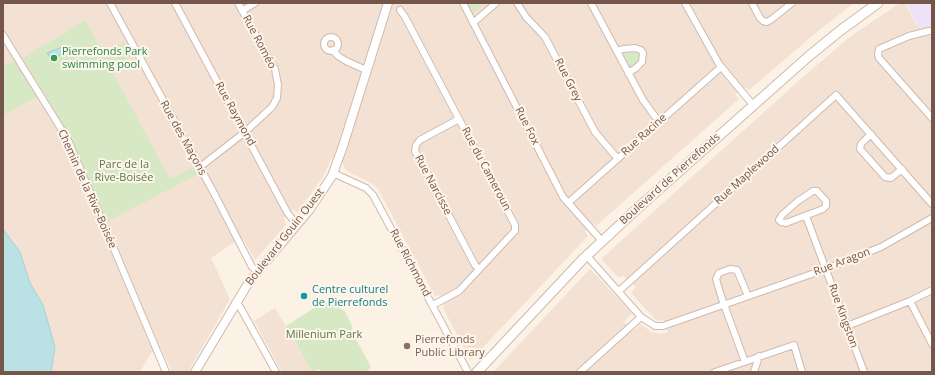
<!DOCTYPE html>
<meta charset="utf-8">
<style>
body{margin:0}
#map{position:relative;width:935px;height:375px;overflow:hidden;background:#fbf1e5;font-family:"Open Sans",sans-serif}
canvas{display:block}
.frame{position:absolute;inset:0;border:4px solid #74564b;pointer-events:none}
</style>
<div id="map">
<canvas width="935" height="375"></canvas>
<div class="frame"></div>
</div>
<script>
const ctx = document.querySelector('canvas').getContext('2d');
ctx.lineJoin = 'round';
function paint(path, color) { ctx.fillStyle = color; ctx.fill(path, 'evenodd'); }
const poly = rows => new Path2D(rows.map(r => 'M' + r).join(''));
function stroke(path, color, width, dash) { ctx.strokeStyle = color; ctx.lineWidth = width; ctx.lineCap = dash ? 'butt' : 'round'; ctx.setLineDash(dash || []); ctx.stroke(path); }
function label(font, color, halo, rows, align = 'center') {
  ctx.font = font + ' "Open Sans",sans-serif'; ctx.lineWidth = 4; ctx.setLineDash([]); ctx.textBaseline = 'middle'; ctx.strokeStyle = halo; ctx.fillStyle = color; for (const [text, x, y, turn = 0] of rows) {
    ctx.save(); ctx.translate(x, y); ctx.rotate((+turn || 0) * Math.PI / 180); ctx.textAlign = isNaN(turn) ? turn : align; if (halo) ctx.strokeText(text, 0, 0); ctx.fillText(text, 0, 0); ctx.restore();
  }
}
paint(poly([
 [3,3,854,3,817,32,749,90,745,87,735,94,739,99,596,226,593,223,585,231,588,236,472,359,470,359,443,308,444,306,440,295,435,296,378,189,371,183,349,172,344,168,343,163,332,158,323,177,297,213,293,209,284,218,286,225,255,260,242,237,211,258,230,299,188,372,172,372,161,348,151,353,140,372,51,372,55,347,43,305,30,283,20,252,3,229],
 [900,3,905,3,918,27,932,20,932,372,493,372,590,269,632,313,624,322,634,330,641,324,651,332,660,334,668,332,663,320,657,321,631,293,636,287,623,276,619,278,601,259,803,77,851,36],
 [275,308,312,372,282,372,254,321]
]), '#f3e2d4');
paint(poly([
 [906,3,932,3,932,24,919,28]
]), '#eee2f8');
paint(poly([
 [468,3,485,3,473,13],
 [85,20,103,53,125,42,132,56,110,67,170,179,194,167,198,174,107,222,72,140,23,58],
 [625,52,635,52,641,54,640,58,634,66,630,67,628,65,623,55],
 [16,61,37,97,3,115,3,66],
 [325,301,345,311,352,326,353,334,371,367,366,372,322,372,319,369,312,372,286,326]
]), '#d6e9c4');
const water = poly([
 [62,47,64,51,53,62,47,53,62,47],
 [3,229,20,252,30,283,43,305,55,347,51,372,3,372,3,229]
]);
paint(water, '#bae2e4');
stroke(water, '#a1d2d6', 1);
const minor = poly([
 [110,3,215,195,252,267,257,271],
 [175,3,287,212,297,225],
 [463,3,563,197,602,241],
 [517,3,526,17,545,37,595,132,618,159],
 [591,3,643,100,659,122],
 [685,3,719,64,753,105],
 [752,3,760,18,763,21,767,22,772,19,792,3],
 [400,10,405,17,515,225,515,231,512,234,459,291,433,305],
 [242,11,255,3],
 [473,23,496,3],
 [932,31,929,31,909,36,879,49,878,54,879,58,932,118],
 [3,35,68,140,166,372],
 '324 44a7 7 0 1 1 14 0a7 7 0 1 1-14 0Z',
 [333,50,338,56,346,61,366,70],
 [617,51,623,49,635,48,641,50,643,53,642,62,636,68,628,73],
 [459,119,420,140,416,145,415,151,475,265,479,269],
 [871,134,861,144,860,149,885,177,891,178,902,169],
 [200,167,245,132,272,107,277,98,278,85,275,69,238,3],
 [333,173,366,188,373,195,468,372],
 [813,191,817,191,826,201,826,206,823,209,786,223,781,222,779,220,782,215,798,201,813,191],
 [568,203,721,67],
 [806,216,864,372],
 [587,256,641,317,655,326,663,326,826,269,881,247,932,218],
 [619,291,836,95,932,204],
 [910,301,932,344],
 [235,303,240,307,276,372],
 [847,326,910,301,932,290],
 [745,362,722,299,716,279,719,273,730,269,737,270,748,296],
 [580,372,641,317],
 [715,372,794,345,802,372],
 [754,372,759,356]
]);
const tertiary = poly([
 [195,372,249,282,310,209,332,176,343,146,388,3]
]);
const secondary = poly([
 [477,372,583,259,639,207,809,56,841,30,878,3]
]);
stroke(minor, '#cfbaaf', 8);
stroke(tertiary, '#cfbaaf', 10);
stroke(secondary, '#d2b9ac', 11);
stroke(minor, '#fff', 6);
stroke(tertiary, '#fff', 8);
stroke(secondary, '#fff', 9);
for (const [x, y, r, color] of [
 [54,58,4,"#2e9e5b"],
 [304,296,4,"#0f9aa8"],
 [407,346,4,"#8d6e63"]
]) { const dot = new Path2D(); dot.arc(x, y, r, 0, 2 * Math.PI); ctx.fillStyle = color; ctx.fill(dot); stroke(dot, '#fef5eb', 1.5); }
label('11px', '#74564b', '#fef5eb', [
 ["Rue Roméo",259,42,62],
 ["Rue Grey",568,80,63],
 ["Rue Raymond",235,114,61],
 ["Rue Fox",527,126,63],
 ["Rue Racine",644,135,-42],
 ["Rue des Maçons",183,138,61],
 ["Rue du Cameroun",486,169,62],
 ["Rue Maplewood",747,175,-42],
 ["Boulevard de Pierrefonds",670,179,-42],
 ["Rue Narcisse",433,185,62],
 ["Chemin de la Rive-Boisée",87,189,66],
 ["Boulevard Gouin Ouest",285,237,-52],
 ["Rue Aragon",842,262,-21],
 ["Rue Richmond",410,263,62],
 ["Rue Kingston",843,316,70]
]);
label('11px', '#27864d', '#fef5eb', [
 ["Pierrefonds Park",62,52],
 ["swimming pool",62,65]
], 'left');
label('11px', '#587943', '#fef5eb', [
 ["Parc de la",124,165],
 ["Rive-Boisée",124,178],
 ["Millenium Park",324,335]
]);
label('11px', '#0d838f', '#fef5eb', [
 ["Centre culturel",312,290],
 ["de Pierrefonds",312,303]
], 'left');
label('11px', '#785e54', '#fef5eb', [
 ["Pierrefonds",415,340],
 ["Public Library",415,353]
], 'left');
</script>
